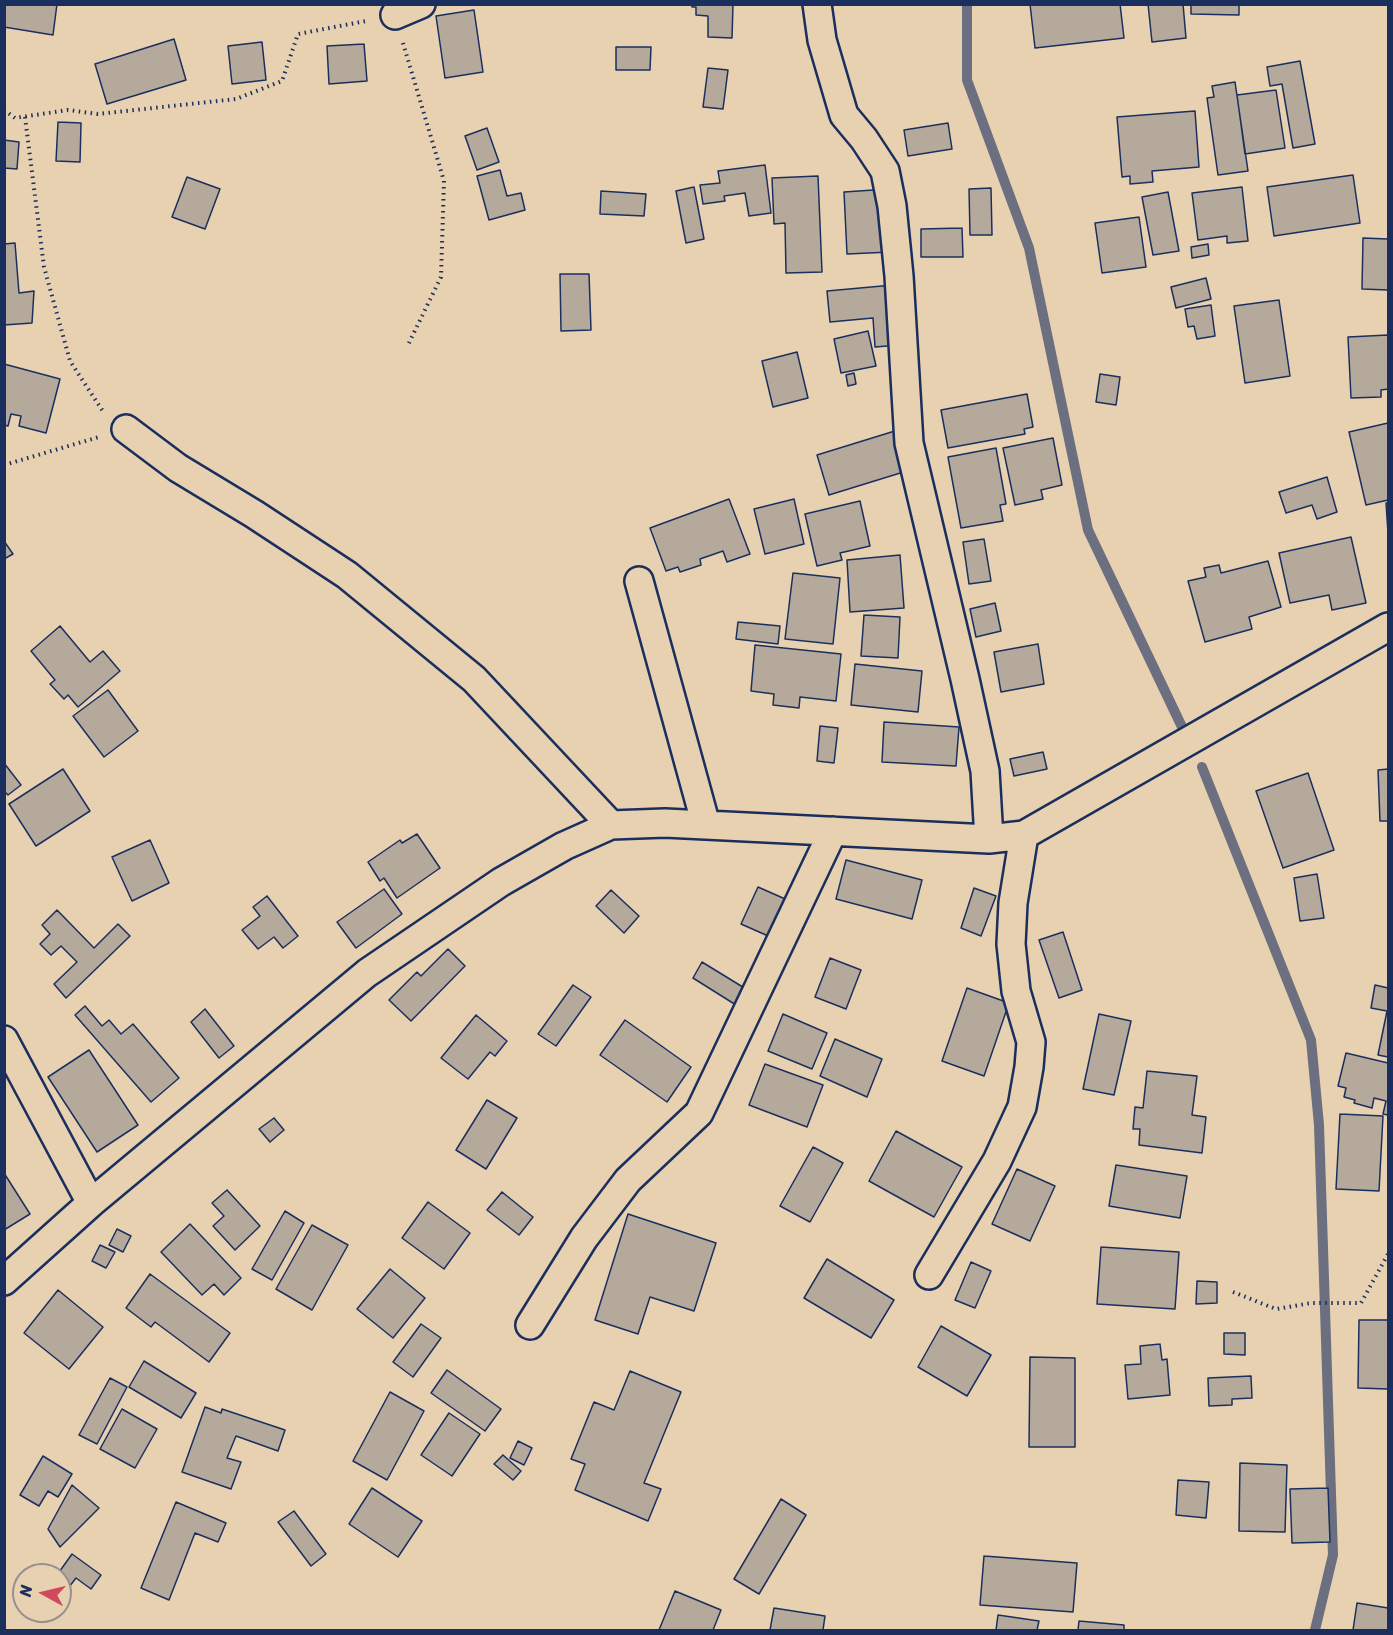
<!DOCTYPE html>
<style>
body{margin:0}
#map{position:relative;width:1393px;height:1635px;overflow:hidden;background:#e8d1b1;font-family:Sriracha,sans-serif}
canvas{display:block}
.frame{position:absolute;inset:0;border:6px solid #1b2f5e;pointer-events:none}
.north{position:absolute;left:12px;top:1563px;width:60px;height:60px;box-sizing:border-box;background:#e8d1b1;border:2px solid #969090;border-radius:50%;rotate:278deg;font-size:16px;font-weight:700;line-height:24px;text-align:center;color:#1b2f5e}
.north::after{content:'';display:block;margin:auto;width:21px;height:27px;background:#d1495b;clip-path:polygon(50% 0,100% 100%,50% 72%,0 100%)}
</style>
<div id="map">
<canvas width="1393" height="1635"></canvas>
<div class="frame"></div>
<div class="north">N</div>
</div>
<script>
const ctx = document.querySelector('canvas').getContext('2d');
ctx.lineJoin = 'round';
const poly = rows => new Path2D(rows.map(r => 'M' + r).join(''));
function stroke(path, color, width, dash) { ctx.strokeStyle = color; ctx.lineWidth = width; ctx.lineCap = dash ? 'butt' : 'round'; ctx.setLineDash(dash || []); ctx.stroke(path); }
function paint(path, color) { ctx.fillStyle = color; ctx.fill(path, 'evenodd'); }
stroke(poly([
 [967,4,967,80,1029,248,1088,530,1183,729],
 [1202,767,1311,1040,1319,1125,1333,1555,1315,1630]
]), '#6b6f7f', 10);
const building = poly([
 [4,4,57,4,53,35,4,27,4,4],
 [692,4,733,4,732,38,708,37,708,16,696,15,696,7,692,7,692,4],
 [1030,4,1120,4,1124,38,1035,48,1030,4],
 [1148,4,1183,4,1186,38,1152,42,1148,4],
 [1191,4,1239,4,1239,15,1191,14,1191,4],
 [474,10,483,72,445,78,436,16,474,10],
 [174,39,186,80,107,104,95,64,174,39],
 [262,42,266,80,232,84,228,46,262,42],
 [364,44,367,81,329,84,327,46,364,44],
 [616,47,651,47,650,70,616,70,616,47],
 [1300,61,1315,144,1293,148,1282,84,1270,86,1267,67,1300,61],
 [708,68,728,70,723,109,703,107,708,68],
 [1235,82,1248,171,1218,175,1207,98,1214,97,1212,86,1235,82],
 [1276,90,1285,148,1245,154,1237,95,1276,90],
 [1195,111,1199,167,1152,171,1153,182,1130,184,1130,176,1122,177,1117,117,1195,111],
 [58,122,81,123,80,162,56,161,58,122],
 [948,123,952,149,908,156,904,130,948,123],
 [487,128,499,162,477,170,465,136,487,128],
 [4,140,19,142,17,169,4,168,4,140],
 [765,165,771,213,749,216,745,193,724,196,725,201,703,204,700,185,720,183,718,171,765,165],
 [500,170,507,196,521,193,525,210,489,220,477,176,500,170],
 [1353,175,1360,223,1274,236,1267,187,1353,175],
 [818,176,822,272,786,273,785,223,774,224,772,178,818,176],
 [187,177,220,189,205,229,172,217,187,177],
 [694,187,704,239,686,243,676,191,694,187],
 [1242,187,1248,241,1227,243,1227,236,1198,240,1192,193,1242,187],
 [991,188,992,235,970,235,969,189,991,188],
 [888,189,891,252,847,254,844,192,888,189],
 [601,191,646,194,644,216,600,214,601,191],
 [1168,192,1179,251,1153,255,1142,197,1168,192],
 [1139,217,1146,267,1102,273,1095,223,1139,217],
 [962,228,963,257,921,257,921,229,962,228],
 [1363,238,1388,239,1388,290,1362,289,1363,238],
 [15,243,19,293,34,291,32,323,4,325,4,244,15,243],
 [1208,244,1209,255,1192,258,1191,247,1208,244],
 [560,274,589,274,591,330,561,331,560,274],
 [1206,278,1211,299,1176,308,1171,287,1206,278],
 [893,285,899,345,875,347,873,318,830,322,827,291,893,285],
 [1279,300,1290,376,1245,383,1234,306,1279,300],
 [1211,305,1215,336,1197,339,1194,326,1188,327,1185,309,1211,305],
 [868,331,876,366,841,373,834,339,868,331],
 [1388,335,1388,389,1381,390,1381,397,1351,398,1348,337,1388,335],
 [797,352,808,398,773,407,762,361,797,352],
 [4,364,60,379,46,433,19,426,21,416,11,414,8,426,4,425,4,364],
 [854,373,856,384,848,386,846,375,854,373],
 [1100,374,1120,377,1116,405,1096,402,1100,374],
 [1027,394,1033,427,1024,429,1025,434,948,448,941,410,1027,394],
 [1388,423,1388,500,1366,505,1349,432,1388,423],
 [898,430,910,470,829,495,817,455,898,430],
 [1053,438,1062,485,1041,490,1043,499,1015,505,1003,448,1053,438],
 [996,448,1006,504,1000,505,1003,521,961,528,948,457,996,448],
 [1327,477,1337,512,1317,519,1312,505,1286,513,1279,492,1327,477],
 [729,499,750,554,727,562,723,551,700,559,701,565,680,572,678,567,666,571,650,528,729,499],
 [794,499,804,544,765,554,754,509,794,499],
 [860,501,870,546,840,553,842,560,817,566,805,514,860,501],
 [1386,503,1388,503,1388,533,1386,503],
 [1351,537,1366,603,1332,610,1329,595,1290,603,1279,553,1351,537],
 [984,539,991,581,969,584,963,542,984,539],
 [4,541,13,554,4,559,4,541],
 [900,555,904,608,850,612,847,560,900,555],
 [1268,561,1281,607,1249,617,1252,629,1205,642,1188,581,1206,577,1204,568,1219,565,1221,573,1268,561],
 [793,573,840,578,833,644,785,639,793,573],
 [995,603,1001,631,976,637,970,609,995,603],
 [864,615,900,617,898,658,861,656,864,615],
 [738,622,780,626,778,644,736,639,738,622],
 [60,626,90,662,103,651,120,671,78,707,68,695,64,699,50,684,55,680,31,651,60,626],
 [1038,644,1044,684,1001,692,994,652,1038,644],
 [755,645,841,654,836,701,800,697,799,708,773,705,774,694,751,691,755,645],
 [855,664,922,671,918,712,851,705,855,664],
 [108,690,138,731,104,757,73,716,108,690],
 [884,722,959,727,956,766,882,762,884,722],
 [820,726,838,728,834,763,817,761,820,726],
 [1043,752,1047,769,1014,776,1010,759,1043,752],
 [4,763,21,785,8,795,4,791,4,763],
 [63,769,90,811,36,846,9,804,63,769],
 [1388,769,1388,821,1380,821,1378,770,1388,769],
 [1308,773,1334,850,1283,868,1256,791,1308,773],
 [417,834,440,868,397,898,384,878,380,881,368,862,400,840,402,843,417,834],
 [150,840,169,883,132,901,112,857,150,840],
 [846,860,922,880,912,919,836,899,846,860],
 [1317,874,1324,918,1300,921,1294,878,1317,874],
 [758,887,792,902,775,939,741,924,758,887],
 [974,888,996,896,981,936,961,928,974,888],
 [384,889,402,914,356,948,337,922,384,889],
 [611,890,639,916,624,933,596,906,611,890],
 [267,896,298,936,283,948,274,937,258,949,242,930,260,916,253,907,267,896],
 [57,910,94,948,118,924,130,936,66,998,54,984,77,962,61,946,51,955,40,944,50,934,42,925,57,910],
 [1063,932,1082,990,1059,998,1039,940,1063,932],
 [448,949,465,966,411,1021,389,1000,417,972,421,976,448,949],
 [830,958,861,970,846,1009,815,997,830,958],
 [702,962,746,989,736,1005,693,978,702,962],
 [573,985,591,997,556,1046,538,1034,573,985],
 [1375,985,1388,988,1388,1057,1378,1055,1387,1011,1371,1008,1375,985],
 [967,988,1009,1003,984,1076,942,1061,967,988],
 [85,1006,102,1026,109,1020,121,1034,133,1024,179,1078,151,1102,75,1015,85,1006],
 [205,1009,234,1046,219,1058,191,1022,205,1009],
 [783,1014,827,1033,812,1069,768,1051,783,1014],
 [1099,1014,1131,1021,1114,1095,1083,1089,1099,1014],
 [476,1015,507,1041,495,1056,490,1052,468,1079,441,1058,476,1015],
 [625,1020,691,1067,667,1102,600,1055,625,1020],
 [835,1039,882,1059,867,1097,820,1076,835,1039],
 [89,1050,138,1125,97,1152,48,1077,89,1050],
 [1346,1053,1388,1063,1388,1115,1383,1114,1386,1101,1374,1098,1372,1108,1354,1103,1355,1100,1344,1097,1346,1088,1338,1086,1346,1053],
 [765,1064,823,1085,807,1127,749,1105,765,1064],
 [1147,1071,1197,1076,1192,1115,1206,1117,1202,1153,1139,1145,1140,1129,1133,1129,1135,1107,1143,1108,1147,1071],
 [487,1100,517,1118,486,1169,456,1150,487,1100],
 [1340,1114,1383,1116,1379,1191,1336,1189,1340,1114],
 [274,1118,284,1130,270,1142,259,1129,274,1118],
 [896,1131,962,1167,934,1217,869,1181,896,1131],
 [813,1147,843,1163,810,1222,780,1206,813,1147],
 [1116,1165,1187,1176,1180,1218,1109,1206,1116,1165],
 [1017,1169,1055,1186,1030,1241,992,1224,1017,1169],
 [4,1173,30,1214,4,1230,4,1173],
 [227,1190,260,1226,235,1250,213,1226,224,1216,212,1203,227,1190],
 [502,1192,533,1217,519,1235,487,1210,502,1192],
 [428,1202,470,1233,444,1269,402,1238,428,1202],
 [285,1211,304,1223,272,1280,252,1269,285,1211],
 [628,1214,716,1243,694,1311,650,1297,638,1334,595,1320,628,1214],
 [190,1224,241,1278,224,1295,214,1284,202,1295,161,1252,190,1224],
 [312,1225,348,1245,312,1310,276,1289,312,1225],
 [117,1229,131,1236,123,1252,109,1245,117,1229],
 [100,1245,115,1252,106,1268,92,1261,100,1245],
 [1101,1247,1179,1252,1175,1309,1097,1304,1101,1247],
 [827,1259,894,1300,871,1338,804,1298,827,1259],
 [971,1262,991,1271,975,1308,955,1300,971,1262],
 [390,1269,425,1298,393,1338,357,1309,390,1269],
 [150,1274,230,1333,209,1362,155,1322,151,1327,126,1308,150,1274],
 [1197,1281,1217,1282,1217,1303,1196,1304,1197,1281],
 [58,1290,103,1327,69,1369,24,1333,58,1290],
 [1359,1320,1388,1320,1388,1389,1358,1388,1359,1320],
 [421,1324,441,1338,413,1377,393,1362,421,1324],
 [941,1326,991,1355,967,1396,918,1367,941,1326],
 [1224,1333,1245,1333,1245,1355,1224,1354,1224,1333],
 [1160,1344,1162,1360,1167,1359,1170,1395,1128,1399,1125,1365,1141,1364,1140,1346,1160,1344],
 [1030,1357,1075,1358,1075,1447,1029,1447,1030,1357],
 [144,1361,196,1393,181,1418,129,1387,144,1361],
 [447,1370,501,1409,485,1431,431,1393,447,1370],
 [630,1371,681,1392,644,1483,661,1489,648,1521,575,1490,585,1464,571,1459,594,1402,614,1410,630,1371],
 [1251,1376,1252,1398,1232,1399,1232,1405,1209,1406,1208,1378,1251,1376],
 [110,1378,127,1387,97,1444,79,1435,110,1378],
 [390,1392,424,1411,387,1480,353,1461,390,1392],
 [205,1407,221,1413,222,1409,285,1430,278,1451,236,1436,227,1458,241,1462,231,1489,182,1472,205,1407],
 [122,1409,157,1429,135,1468,100,1449,122,1409],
 [449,1413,480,1434,452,1476,421,1455,449,1413],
 [518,1441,532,1448,524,1465,510,1458,518,1441],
 [503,1455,521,1471,513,1480,494,1464,503,1455],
 [43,1456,72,1474,58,1497,48,1491,39,1506,20,1495,43,1456],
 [1240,1463,1287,1465,1285,1532,1239,1531,1240,1463],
 [1178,1480,1209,1482,1206,1518,1176,1515,1178,1480],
 [72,1485,99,1508,60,1547,48,1529,72,1485],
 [372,1488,422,1521,398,1557,349,1524,372,1488],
 [1328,1488,1330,1542,1292,1543,1290,1489,1328,1488],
 [781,1499,806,1515,759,1594,734,1579,781,1499],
 [176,1502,226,1523,218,1542,195,1533,169,1600,141,1588,176,1502],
 [294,1511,326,1554,311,1566,278,1522,294,1511],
 [72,1554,101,1575,91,1589,76,1578,66,1591,60,1587,60,1575,57,1575,72,1554],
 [984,1556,1077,1563,1073,1612,980,1605,984,1556],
 [675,1591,721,1610,713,1630,659,1630,675,1591],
 [1357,1603,1388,1608,1388,1630,1353,1630,1357,1603],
 [774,1608,825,1616,823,1630,770,1630,774,1608],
 [998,1615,1039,1621,1037,1630,996,1630,998,1615],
 [1079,1621,1124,1625,1124,1630,1078,1630,1079,1621]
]);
paint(building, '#b5a99c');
stroke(building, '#1b2f5e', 1.5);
const street = poly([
 [817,4,822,40,844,115,864,139,885,171,892,206,899,276,909,443,965,679,985,771,989,839],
 [395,15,421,4],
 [126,429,178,468,254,514,347,575,474,679,611,825],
 [639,581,706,825],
 [4,1040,91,1203],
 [929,1275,997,1161,1022,1107,1029,1067,1031,1042,1016,991,1011,944,1013,903,1024,835],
 [4,1281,91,1203,367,973,501,882,564,846,611,825,665,823,989,839,1024,835,1388,627],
 [530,1325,584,1238,628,1180,699,1113,833,831]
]);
stroke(street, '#1b2f5e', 32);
stroke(poly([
 [403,43,444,181,441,277,407,347],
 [4,110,15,118,68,110,98,114,236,99,282,81,298,34,366,21],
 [25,117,44,267,70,361,104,413],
 [4,465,99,437],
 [1233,1292,1276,1309,1311,1303,1361,1303,1388,1254]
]), '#1b2f5e', 4, [1.5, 4.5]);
stroke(street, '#e8d1b1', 27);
</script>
